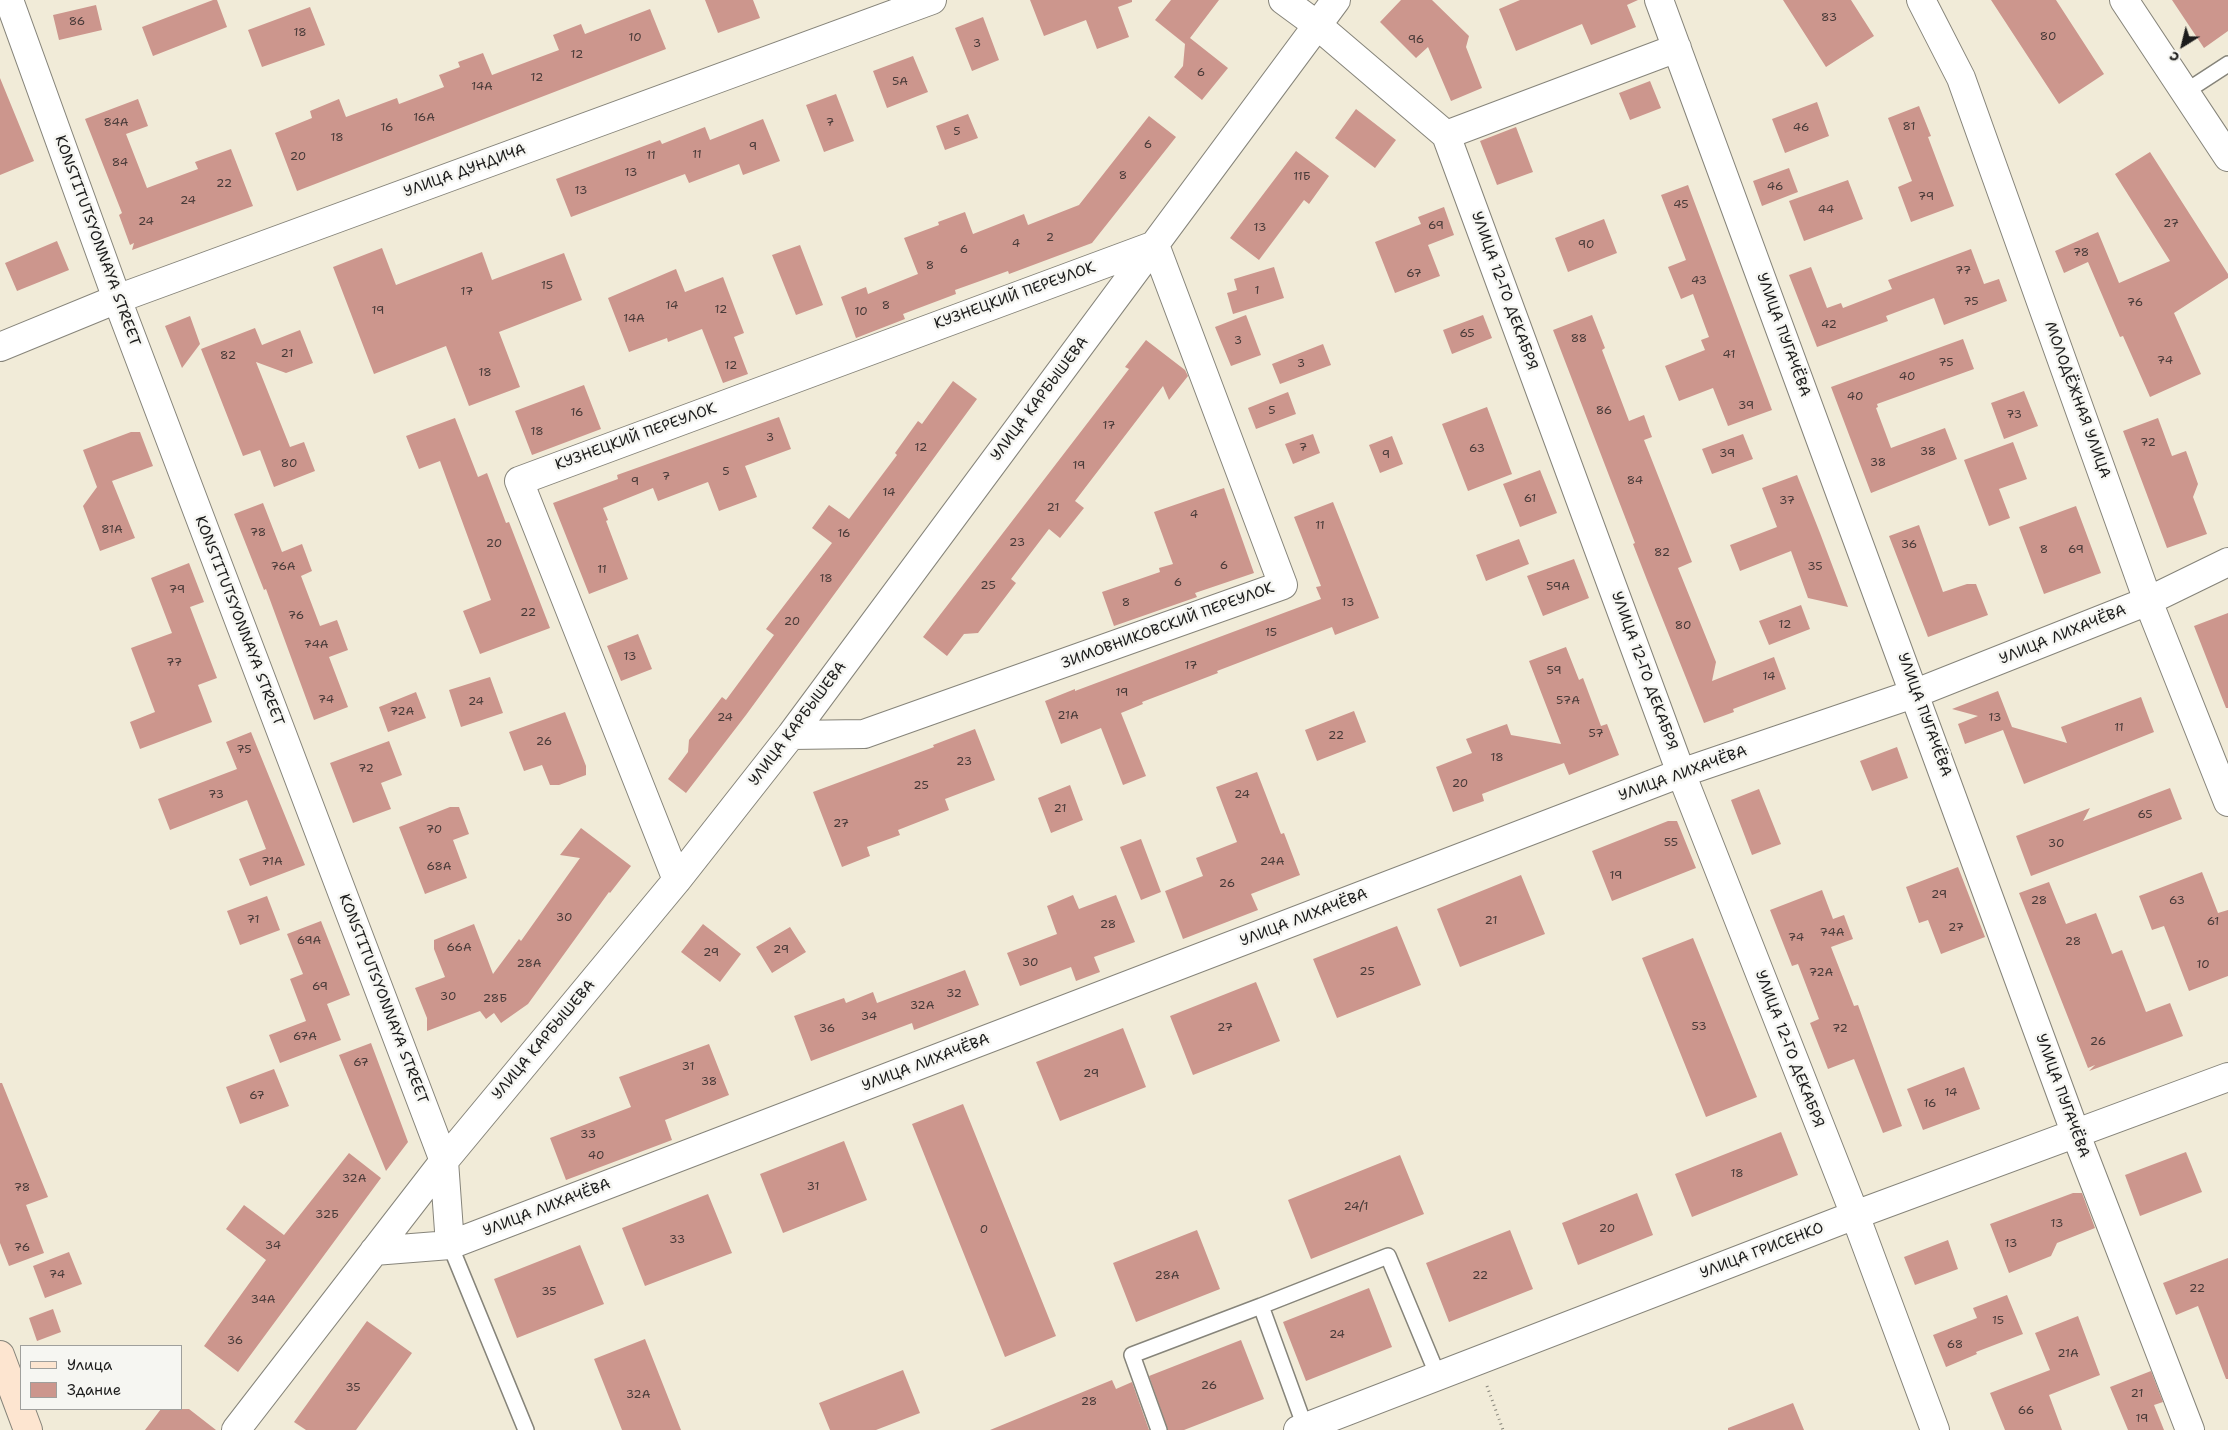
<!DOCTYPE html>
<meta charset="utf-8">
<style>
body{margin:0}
#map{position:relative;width:2228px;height:1430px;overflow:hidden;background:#f1ebd8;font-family:"Shantell Sans",sans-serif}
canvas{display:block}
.legend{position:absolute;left:20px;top:1345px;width:162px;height:65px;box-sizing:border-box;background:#f6f6f2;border:1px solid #9f9f9c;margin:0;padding:6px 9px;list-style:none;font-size:15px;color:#1c1c1c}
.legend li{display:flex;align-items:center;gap:10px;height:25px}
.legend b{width:25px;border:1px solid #9f9f9c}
.north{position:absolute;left:2158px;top:20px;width:50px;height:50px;-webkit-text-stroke:4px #f6f6f2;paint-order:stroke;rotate:216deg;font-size:14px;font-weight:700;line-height:20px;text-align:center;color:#1c1c1c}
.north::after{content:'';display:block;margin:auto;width:18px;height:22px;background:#1c1c1c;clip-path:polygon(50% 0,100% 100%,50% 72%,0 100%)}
</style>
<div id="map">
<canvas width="2228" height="1430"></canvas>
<ul class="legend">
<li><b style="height:6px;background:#fde5d0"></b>Улица</li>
<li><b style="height:14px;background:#cc968d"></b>Здание</li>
</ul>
<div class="north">С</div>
</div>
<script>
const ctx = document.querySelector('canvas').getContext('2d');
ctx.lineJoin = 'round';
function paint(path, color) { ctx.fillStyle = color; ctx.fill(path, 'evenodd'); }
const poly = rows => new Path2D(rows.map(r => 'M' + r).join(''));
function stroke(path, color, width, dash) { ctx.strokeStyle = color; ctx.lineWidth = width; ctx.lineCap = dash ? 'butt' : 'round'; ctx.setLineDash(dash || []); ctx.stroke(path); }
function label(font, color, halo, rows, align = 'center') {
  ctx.font = font + ' "Shantell Sans",sans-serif'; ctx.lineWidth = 5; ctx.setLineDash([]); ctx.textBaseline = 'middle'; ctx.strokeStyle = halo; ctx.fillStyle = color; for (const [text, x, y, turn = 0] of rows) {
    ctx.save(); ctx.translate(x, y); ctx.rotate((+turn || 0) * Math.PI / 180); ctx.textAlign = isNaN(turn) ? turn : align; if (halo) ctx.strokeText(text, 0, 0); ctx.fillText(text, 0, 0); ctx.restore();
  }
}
paint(poly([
 [213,0,217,0,227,27,153,56,142,27],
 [705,0,753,0,760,18,718,33],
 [1030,0,1132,0,1132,2,1118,7,1129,37,1097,49,1086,20,1044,36],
 [1171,0,1219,0,1190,38,1228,68,1202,100,1174,77,1183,66,1185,44,1155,20],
 [1401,0,1432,0,1469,36,1466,47,1482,88,1451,101,1428,47,1416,58,1380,22],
 [1520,0,1638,0,1627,5,1636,27,1591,45,1582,24,1516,51,1499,9],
 [1783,0,1851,0,1874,36,1826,67],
 [1991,0,2056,0,2104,74,2059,104],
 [2172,0,2228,0,2228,31,2204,48],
 [96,5,102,30,59,40,53,15],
 [310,7,325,45,262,67,248,30],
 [650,9,666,49,297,191,275,133,312,118,310,111,339,99,346,117,397,98,399,104,444,87,439,75,460,67,458,62,483,53,492,75,559,50,553,35,581,24,585,34],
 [983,17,999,60,972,71,955,28],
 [913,56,928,92,887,108,873,71],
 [0,78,34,161,0,175],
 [1650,81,1661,108,1630,120,1619,93],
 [836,94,854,141,824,152,806,105],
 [138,99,148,126,126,134,147,188,198,169,195,162,231,149,253,206,132,250,134,243,130,245,119,215,122,213,85,119],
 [1817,102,1829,136,1785,153,1772,119],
 [1919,106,1931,136,1928,137,1954,206,1911,222,1898,187,1912,181,1888,118],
 [1356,109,1396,140,1375,168,1335,138],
 [968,114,978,138,945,150,936,126],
 [1149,116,1176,137,1092,243,1009,274,1008,271,955,290,956,294,903,314,905,319,856,338,841,297,866,287,868,294,918,274,904,238,939,225,938,222,965,212,973,234,1024,214,1028,225,1079,205],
 [763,119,780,161,743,175,739,164,689,183,685,174,571,217,556,179,660,140,662,144,705,127,710,140],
 [1516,127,1533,172,1497,185,1480,141],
 [1296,151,1329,176,1309,204,1304,200,1259,260,1230,238],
 [2150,152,2228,274,2228,278,2174,313,2201,374,2150,397,2123,336,2120,337,2088,262,2064,273,2055,251,2098,232,2119,283,2170,261,2115,174],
 [1789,168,1798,192,1762,206,1753,181],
 [1848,180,1863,219,1804,241,1789,201],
 [1688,185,1772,410,1728,426,1713,388,1679,401,1665,366,1705,350,1701,340,1709,337,1693,294,1681,299,1668,267,1686,260,1661,195],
 [1444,207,1454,235,1428,245,1440,276,1395,293,1375,242,1421,224,1418,217],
 [1604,219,1617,253,1568,272,1555,238],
 [57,241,69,270,17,291,5,263],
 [800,245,823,305,796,315,772,255],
 [382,248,396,285,482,252,492,280,564,253,582,300,499,332,520,387,469,406,446,346,374,374,333,267],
 [1971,249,1984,284,1999,279,2007,301,1944,325,1934,298,1886,316,1888,321,1817,347,1789,275,1811,267,1827,308,1841,303,1843,308,1892,289,1888,280],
 [1274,267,1284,298,1233,314,1227,293,1237,290,1234,279],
 [676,269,685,292,723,277,744,333,734,337,748,374,723,383,702,329,668,342,667,338,629,352,608,298],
 [1246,315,1261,355,1231,366,1215,327],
 [1483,315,1492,338,1452,354,1443,330],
 [1592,315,1605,348,1602,350,1629,421,1644,415,1652,437,1644,440,1692,562,1678,568,1716,662,1712,681,1774,657,1786,689,1733,709,1734,712,1704,723,1647,580,1633,544,1635,543,1553,330],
 [190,316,200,344,182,368,165,326],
 [255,328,262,345,300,330,313,363,286,373,256,362,290,447,304,442,315,471,274,487,260,450,243,456,201,349],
 [1963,339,1974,369,1877,404,1878,407,1876,408,1891,448,1945,428,1957,459,1871,493,1831,387],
 [1146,340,1185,370,1188,376,1169,400,1163,386,1075,501,1084,508,1060,538,1049,529,1011,579,1016,583,978,633,964,634,947,656,923,637,1129,369,1125,367],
 [1323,344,1331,365,1280,384,1272,364],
 [953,381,977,399,746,715,686,793,668,779,688,752,689,740,722,697,726,700,774,635,766,629,832,543,812,528,829,505,849,519,897,455,895,453,918,421,922,424],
 [584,385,601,429,532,455,515,411],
 [2024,391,2038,426,2004,439,1991,403],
 [1288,392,1296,414,1256,429,1248,408],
 [1487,407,1512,474,1468,491,1442,424],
 [779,417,791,449,745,466,757,497,719,511,708,482,658,501,653,488,603,508,608,520,606,521,628,579,589,594,553,503,618,479,617,475],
 [455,418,478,477,487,473,506,523,509,522,550,628,480,654,463,611,491,600,440,461,419,469,406,436],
 [2158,418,2172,456,2186,451,2198,484,2193,497,2207,534,2167,548,2123,431],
 [131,432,140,432,153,466,112,481,135,538,100,551,83,506,97,487,83,450],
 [1313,434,1320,453,1293,464,1285,444],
 [1743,434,1753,459,1712,474,1702,449],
 [1392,436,1403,464,1380,473,1369,445],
 [2013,442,2027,479,1999,489,2010,518,1989,526,1964,460],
 [1540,470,1557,513,1520,527,1503,484],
 [1797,475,1820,533,1848,607,1808,598,1791,551,1740,571,1730,545,1777,527,1762,488],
 [1224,488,1254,573,1195,593,1197,597,1114,626,1102,592,1160,572,1159,568,1173,564,1154,512],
 [1333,502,1379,618,1335,635,1332,627,1217,671,1218,673,1142,702,1143,704,1121,713,1146,776,1123,785,1101,728,1061,744,1045,701,1075,689,1075,691,1321,599,1316,587,1321,586,1294,517],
 [263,503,282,552,302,544,312,571,301,576,320,626,337,620,348,650,329,657,348,707,314,720,266,589,264,590,234,514],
 [2076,506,2101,573,2044,594,2019,527],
 [1919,525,1943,592,1967,584,1976,584,1988,615,1928,637,1889,536],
 [1519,539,1529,564,1486,581,1476,555],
 [1574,559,1589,598,1543,616,1527,576],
 [189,563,204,602,190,607,217,678,198,685,212,722,140,749,130,722,155,712,131,648,172,633,151,578],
 [1801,605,1810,629,1769,645,1759,621],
 [2228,613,2228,708,2226,708,2194,626],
 [638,634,652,669,621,681,607,646],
 [1566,647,1579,680,1583,678,1601,726,1607,724,1619,755,1569,775,1564,763,1482,794,1484,801,1453,812,1436,767,1472,753,1466,739,1507,724,1511,735,1561,744,1529,661],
 [490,677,503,713,461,727,449,690],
 [1998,691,2012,727,2067,743,2061,727,2141,697,2154,732,2024,784,2003,730,1965,744,1958,724,1978,716,1952,709],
 [416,692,426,718,388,732,379,707],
 [1354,711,1366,742,1317,761,1305,730],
 [565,712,586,766,586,775,559,785,550,785,542,765,524,771,509,732],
 [975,729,995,780,945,799,949,810,898,830,900,835,867,847,870,856,842,867,813,792,934,747,933,745],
 [251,732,305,865,250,886,239,859,266,849,247,800,170,830,158,799,237,769,226,742],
 [389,741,402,775,381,783,391,809,353,823,330,763],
 [1897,747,1908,778,1872,791,1860,761],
 [1257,772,1281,834,1284,833,1300,875,1251,894,1258,910,1183,939,1165,891,1203,876,1196,858,1237,842,1216,787],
 [1070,785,1083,820,1051,833,1038,798],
 [2170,788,2182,819,2031,876,2016,836,2090,808,2083,821],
 [1759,789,1781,844,1752,855,1731,800],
 [450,807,459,807,469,834,453,840,467,878,425,894,399,827],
 [1668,821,1677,821,1696,868,1612,901,1592,851],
 [581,828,631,866,610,893,609,892,528,1004,501,1023,494,1013,486,1019,480,1011,427,1031,427,1018,415,988,445,977,434,949,434,940,474,924,493,974,519,939,521,941,580,858,560,855],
 [1141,839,1161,892,1141,900,1120,847],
 [1958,867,1985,937,1941,954,1928,920,1919,923,1906,887],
 [2202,872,2218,913,2228,910,2228,976,2189,991,2164,926,2152,930,2139,896],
 [1521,875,1545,934,1460,967,1437,909],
 [2049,882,2066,924,2096,913,2112,954,2122,950,2146,1012,2170,1003,2183,1036,2089,1071,2095,1065,2088,1068,2019,893],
 [1822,890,1833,919,1844,915,1853,939,1831,947,1854,1006,1858,1005,1902,1126,1883,1133,1854,1059,1828,1069,1810,1023,1819,1019,1798,964,1792,966,1770,910],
 [1073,895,1079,909,1116,895,1135,942,1094,957,1100,972,1076,981,1071,967,1020,986,1007,953,1057,934,1047,906],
 [267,896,280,930,240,945,227,911],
 [321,921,350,995,327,1004,341,1040,280,1063,269,1035,306,1021,290,979,303,974,287,934],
 [703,924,741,954,720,982,681,952],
 [1397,926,1421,985,1337,1018,1313,959],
 [790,927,806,952,772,973,756,947],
 [1693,938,1757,1097,1706,1117,1642,958],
 [965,970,979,1005,914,1030,912,1023,811,1061,794,1016,844,998,846,1003,873,992,877,1003],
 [1256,982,1280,1041,1193,1075,1170,1016],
 [1123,1028,1146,1087,1060,1121,1036,1062],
 [371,1043,408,1142,386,1171,339,1055],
 [709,1044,729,1095,665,1120,672,1140,566,1180,550,1138,631,1107,619,1077],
 [1964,1067,1980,1109,1923,1130,1907,1089],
 [274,1069,289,1106,240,1124,226,1087],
 [0,1083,2,1083,48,1197,26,1205,44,1253,9,1266,0,1243],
 [963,1104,1056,1336,1005,1357,912,1124],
 [1781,1132,1798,1175,1692,1217,1675,1174],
 [844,1141,867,1200,783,1233,760,1174],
 [2186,1152,2202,1192,2140,1216,2125,1175],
 [349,1153,381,1178,238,1372,204,1346,266,1260,226,1229,244,1205,284,1235],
 [1400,1155,1424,1214,1311,1259,1288,1200],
 [1637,1193,1653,1235,1578,1265,1562,1223],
 [2073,1193,2082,1193,2095,1228,2057,1243,2051,1256,2009,1273,1990,1224],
 [708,1194,732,1253,645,1286,622,1228],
 [1197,1230,1220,1289,1136,1322,1113,1263],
 [1510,1230,1533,1289,1449,1322,1426,1263],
 [1948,1240,1958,1269,1915,1285,1904,1257],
 [580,1245,604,1304,517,1338,494,1279],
 [69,1252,82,1284,45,1298,33,1266],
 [2228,1258,2228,1379,2226,1379,2198,1306,2176,1315,2163,1283],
 [1369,1288,1392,1347,1306,1381,1283,1322],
 [2007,1295,2023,1334,1976,1352,1977,1354,1946,1367,1933,1335,1977,1318,1973,1308],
 [53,1309,61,1332,37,1341,29,1318],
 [2078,1316,2100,1375,2049,1395,2062,1430,2005,1430,1990,1393,2050,1370,2035,1333],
 [367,1321,412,1353,356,1430,306,1430,294,1422],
 [645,1339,681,1430,622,1430,594,1359],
 [1241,1340,1264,1399,1184,1430,1168,1430,1149,1376],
 [903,1370,920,1413,876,1430,830,1430,819,1403],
 [2151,1371,2163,1402,2154,1405,2164,1430,2128,1430,2110,1387],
 [1112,1380,1116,1389,1132,1382,1149,1430,990,1430],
 [1793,1403,1804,1430,1728,1430,1728,1428],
 [161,1409,189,1409,216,1430,145,1430]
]), '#cc968d');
const lane = poly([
 [2185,92,2228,64],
 [450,1245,526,1430],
 [1305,1427,1261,1306,1388,1256,1438,1376],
 [1159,1430,1132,1355,1261,1306]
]);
const street = poly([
 [9,0,117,299,444,1161,450,1245],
 [1283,0,1317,25,1446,135,1681,773,1855,1215,1935,1430],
 [1659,0,2075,1132,2190,1430],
 [1921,0,1961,78,2148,601,2228,802],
 [2124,0,2228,157],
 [1446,135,1677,48],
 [0,347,117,299,932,0],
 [677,880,519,481,1155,245,1283,585,864,734,791,735],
 [374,1251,450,1245,1681,773,1916,693,2148,601,2228,562],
 [236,1430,444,1161,677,880,791,735,1336,0],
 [1298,1430,1855,1215,2228,1077]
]);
const secondary = poly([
 [0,1355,28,1430]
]);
stroke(lane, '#86847a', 18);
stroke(street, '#86847a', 30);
stroke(secondary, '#86847a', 30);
stroke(poly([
 [1487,1386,1503,1430]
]), '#86847a', 3, [1, 4]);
stroke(lane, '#fff', 15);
stroke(street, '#fff', 28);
stroke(secondary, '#fde5d0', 28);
label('12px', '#483a38', null, [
 ["83",1829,18],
 ["86",77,22],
 ["18",300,33],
 ["80",2048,37],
 ["10",635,38],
 ["96",1416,40],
 ["3",977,44],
 ["12",577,55],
 ["6",1201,73],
 ["12",537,78],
 ["5А",900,82],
 ["14А",482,87],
 ["16А",424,118],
 ["84А",116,123],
 ["7",830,123],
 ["81",1909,127],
 ["16",387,128],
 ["46",1801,128],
 ["5",957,132],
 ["18",337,138],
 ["6",1148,145],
 ["9",753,147],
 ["11",697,155],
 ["11",651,156],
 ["20",298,157],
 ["84",120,163],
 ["13",631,173],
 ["8",1123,176],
 ["11Б",1302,177],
 ["22",224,184],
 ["46",1775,187],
 ["13",581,191],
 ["79",1926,197],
 ["24",188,201],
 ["45",1681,205],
 ["44",1826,210],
 ["24",146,222],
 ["27",2171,224],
 ["69",1436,226],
 ["13",1260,228],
 ["2",1050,238],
 ["4",1016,244],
 ["90",1586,245],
 ["6",964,250],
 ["78",2081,253],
 ["8",930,266],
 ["77",1963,271],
 ["67",1414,274],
 ["43",1699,281],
 ["15",547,286],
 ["1",1257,291],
 ["17",467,292],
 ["75",1971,302],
 ["76",2135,303],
 ["14",672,306],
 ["8",886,306],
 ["12",721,310],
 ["19",378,311],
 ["10",861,312],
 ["14А",634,319],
 ["42",1829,325],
 ["65",1467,334],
 ["88",1579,339],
 ["3",1238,341],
 ["21",287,354],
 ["41",1729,355],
 ["82",228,356],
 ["74",2165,361],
 ["75",1946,363],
 ["3",1301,364],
 ["12",731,366],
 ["18",485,373],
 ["40",1907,377],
 ["40",1855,397],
 ["39",1746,406],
 ["5",1272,411],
 ["86",1604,411],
 ["16",577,413],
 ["73",2014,415],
 ["17",1109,426],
 ["18",537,432],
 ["3",770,438],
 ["72",2148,443],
 ["12",921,448],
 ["7",1303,448],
 ["63",1477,449],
 ["38",1928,452],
 ["39",1727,454],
 ["9",1386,455],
 ["38",1878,463],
 ["80",289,464],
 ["19",1079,466],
 ["5",726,472],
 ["7",666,477],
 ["84",1635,481],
 ["9",635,482],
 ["14",889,493],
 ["61",1530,499],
 ["37",1787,501],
 ["21",1053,508],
 ["4",1194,515],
 ["11",1320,526],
 ["81А",112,530],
 ["78",258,533],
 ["16",844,534],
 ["23",1017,543],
 ["20",494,544],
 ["36",1909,545],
 ["8",2044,550],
 ["69",2076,550],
 ["82",1662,553],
 ["6",1224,566],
 ["76А",283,567],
 ["35",1815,567],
 ["11",602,570],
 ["18",826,579],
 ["6",1178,583],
 ["25",988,586],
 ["59А",1558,587],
 ["79",177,590],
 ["8",1126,603],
 ["13",1348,603],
 ["22",528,613],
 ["76",296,616],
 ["20",792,622],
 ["12",1785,625],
 ["80",1683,626],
 ["15",1271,633],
 ["74А",316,645],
 ["13",630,657],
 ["77",174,663],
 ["17",1191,666],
 ["59",1554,671],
 ["14",1769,677],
 ["19",1122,693],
 ["74",326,700],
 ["57А",1568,701],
 ["24",476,702],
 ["72А",402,712],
 ["21А",1068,716],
 ["24",725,718],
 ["13",1995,718],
 ["11",2119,728],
 ["57",1596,734],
 ["22",1336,736],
 ["26",544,742],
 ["75",244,750],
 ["18",1497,758],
 ["23",964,762],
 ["72",366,769],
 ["20",1460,784],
 ["25",921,786],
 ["73",216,795],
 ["24",1242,795],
 ["21",1060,809],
 ["65",2145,815],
 ["27",841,824],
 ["70",434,830],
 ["55",1671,843],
 ["30",2056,844],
 ["71А",272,862],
 ["24А",1272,862],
 ["68А",439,867],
 ["19",1616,876],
 ["26",1227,884],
 ["29",1939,895],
 ["28",2039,901],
 ["63",2177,901],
 ["30",564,918],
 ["71",253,920],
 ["21",1491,921],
 ["61",2213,922],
 ["28",1108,925],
 ["27",1956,928],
 ["74А",1832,933],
 ["74",1796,938],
 ["69А",309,941],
 ["28",2073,942],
 ["66А",459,948],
 ["29",781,950],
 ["29",711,953],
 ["30",1030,963],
 ["28А",529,964],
 ["10",2203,965],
 ["25",1367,972],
 ["72А",1821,973],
 ["69",320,987],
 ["32",954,994],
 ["30",448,997],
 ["28Б",495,999],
 ["32А",922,1006],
 ["34",869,1017],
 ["53",1699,1027],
 ["27",1225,1028],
 ["36",827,1029],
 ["72",1840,1029],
 ["67А",305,1037],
 ["26",2098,1042],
 ["67",361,1063],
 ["31",688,1067],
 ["29",1091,1074],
 ["38",709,1082],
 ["14",1951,1093],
 ["67",257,1096],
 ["16",1930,1104],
 ["33",588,1135],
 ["40",596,1156],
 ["18",1737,1174],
 ["32А",354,1179],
 ["31",813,1187],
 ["78",22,1188],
 ["24/1",1356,1207],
 ["32Б",327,1215],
 ["13",2057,1224],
 ["20",1607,1229],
 ["0",984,1230],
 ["33",677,1240],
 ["13",2011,1244],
 ["34",273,1246],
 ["76",22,1248],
 ["74",57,1275],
 ["28А",1167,1276],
 ["22",1480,1276],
 ["22",2197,1289],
 ["35",549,1292],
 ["34А",263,1300],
 ["15",1998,1321],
 ["24",1337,1335],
 ["36",235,1341],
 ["68",1955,1345],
 ["21А",2068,1354],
 ["26",1209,1386],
 ["35",353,1388],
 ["21",2137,1394],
 ["32А",638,1395],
 ["28",1089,1402],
 ["66",2026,1411],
 ["19",2142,1419]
]);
label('15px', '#1c1c1c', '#f6f6f2', [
 ["УЛИЦА ДУНДИЧА",465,171,-20],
 ["KONSTITUTSYONNAYA STREET",97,241,70],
 ["УЛИЦА 12-ГО ДЕКАБРЯ",1504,291,70],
 ["КУЗНЕЦКИЙ ПЕРЕУЛОК",1015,296,-20],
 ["УЛИЦА ПУГАЧЁВА",1783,335,70],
 ["УЛИЦА КАРБЫШЕВА",1040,399,-53],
 ["МОЛОДЁЖНАЯ УЛИЦА",2077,400,70],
 ["КУЗНЕЦКИЙ ПЕРЕУЛОК",636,437,-20],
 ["KONSTITUTSYONNAYA STREET",239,621,69],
 ["ЗИМОВНИКОВСКИЙ ПЕРЕУЛОК",1168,626,-20],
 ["УЛИЦА ЛИХАЧЁВА",2063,635,-22],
 ["УЛИЦА 12-ГО ДЕКАБРЯ",1644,671,70],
 ["УЛИЦА ПУГАЧЁВА",1924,715,70],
 ["УЛИЦА КАРБЫШЕВА",798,724,-53],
 ["УЛИЦА ЛИХАЧЁВА",1683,774,-20],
 ["УЛИЦА ЛИХАЧЁВА",1304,918,-21],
 ["KONSTITUTSYONNAYA STREET",383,999,69],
 ["УЛИЦА КАРБЫШЕВА",544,1040,-50],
 ["УЛИЦА 12-ГО ДЕКАБРЯ",1789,1049,69],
 ["УЛИЦА ЛИХАЧЁВА",926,1063,-21],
 ["УЛИЦА ПУГАЧЁВА",2062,1096,70],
 ["УЛИЦА ЛИХАЧЁВА",547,1208,-21],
 ["УЛИЦА ГРИСЕНКО",1762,1251,-21]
]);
</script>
